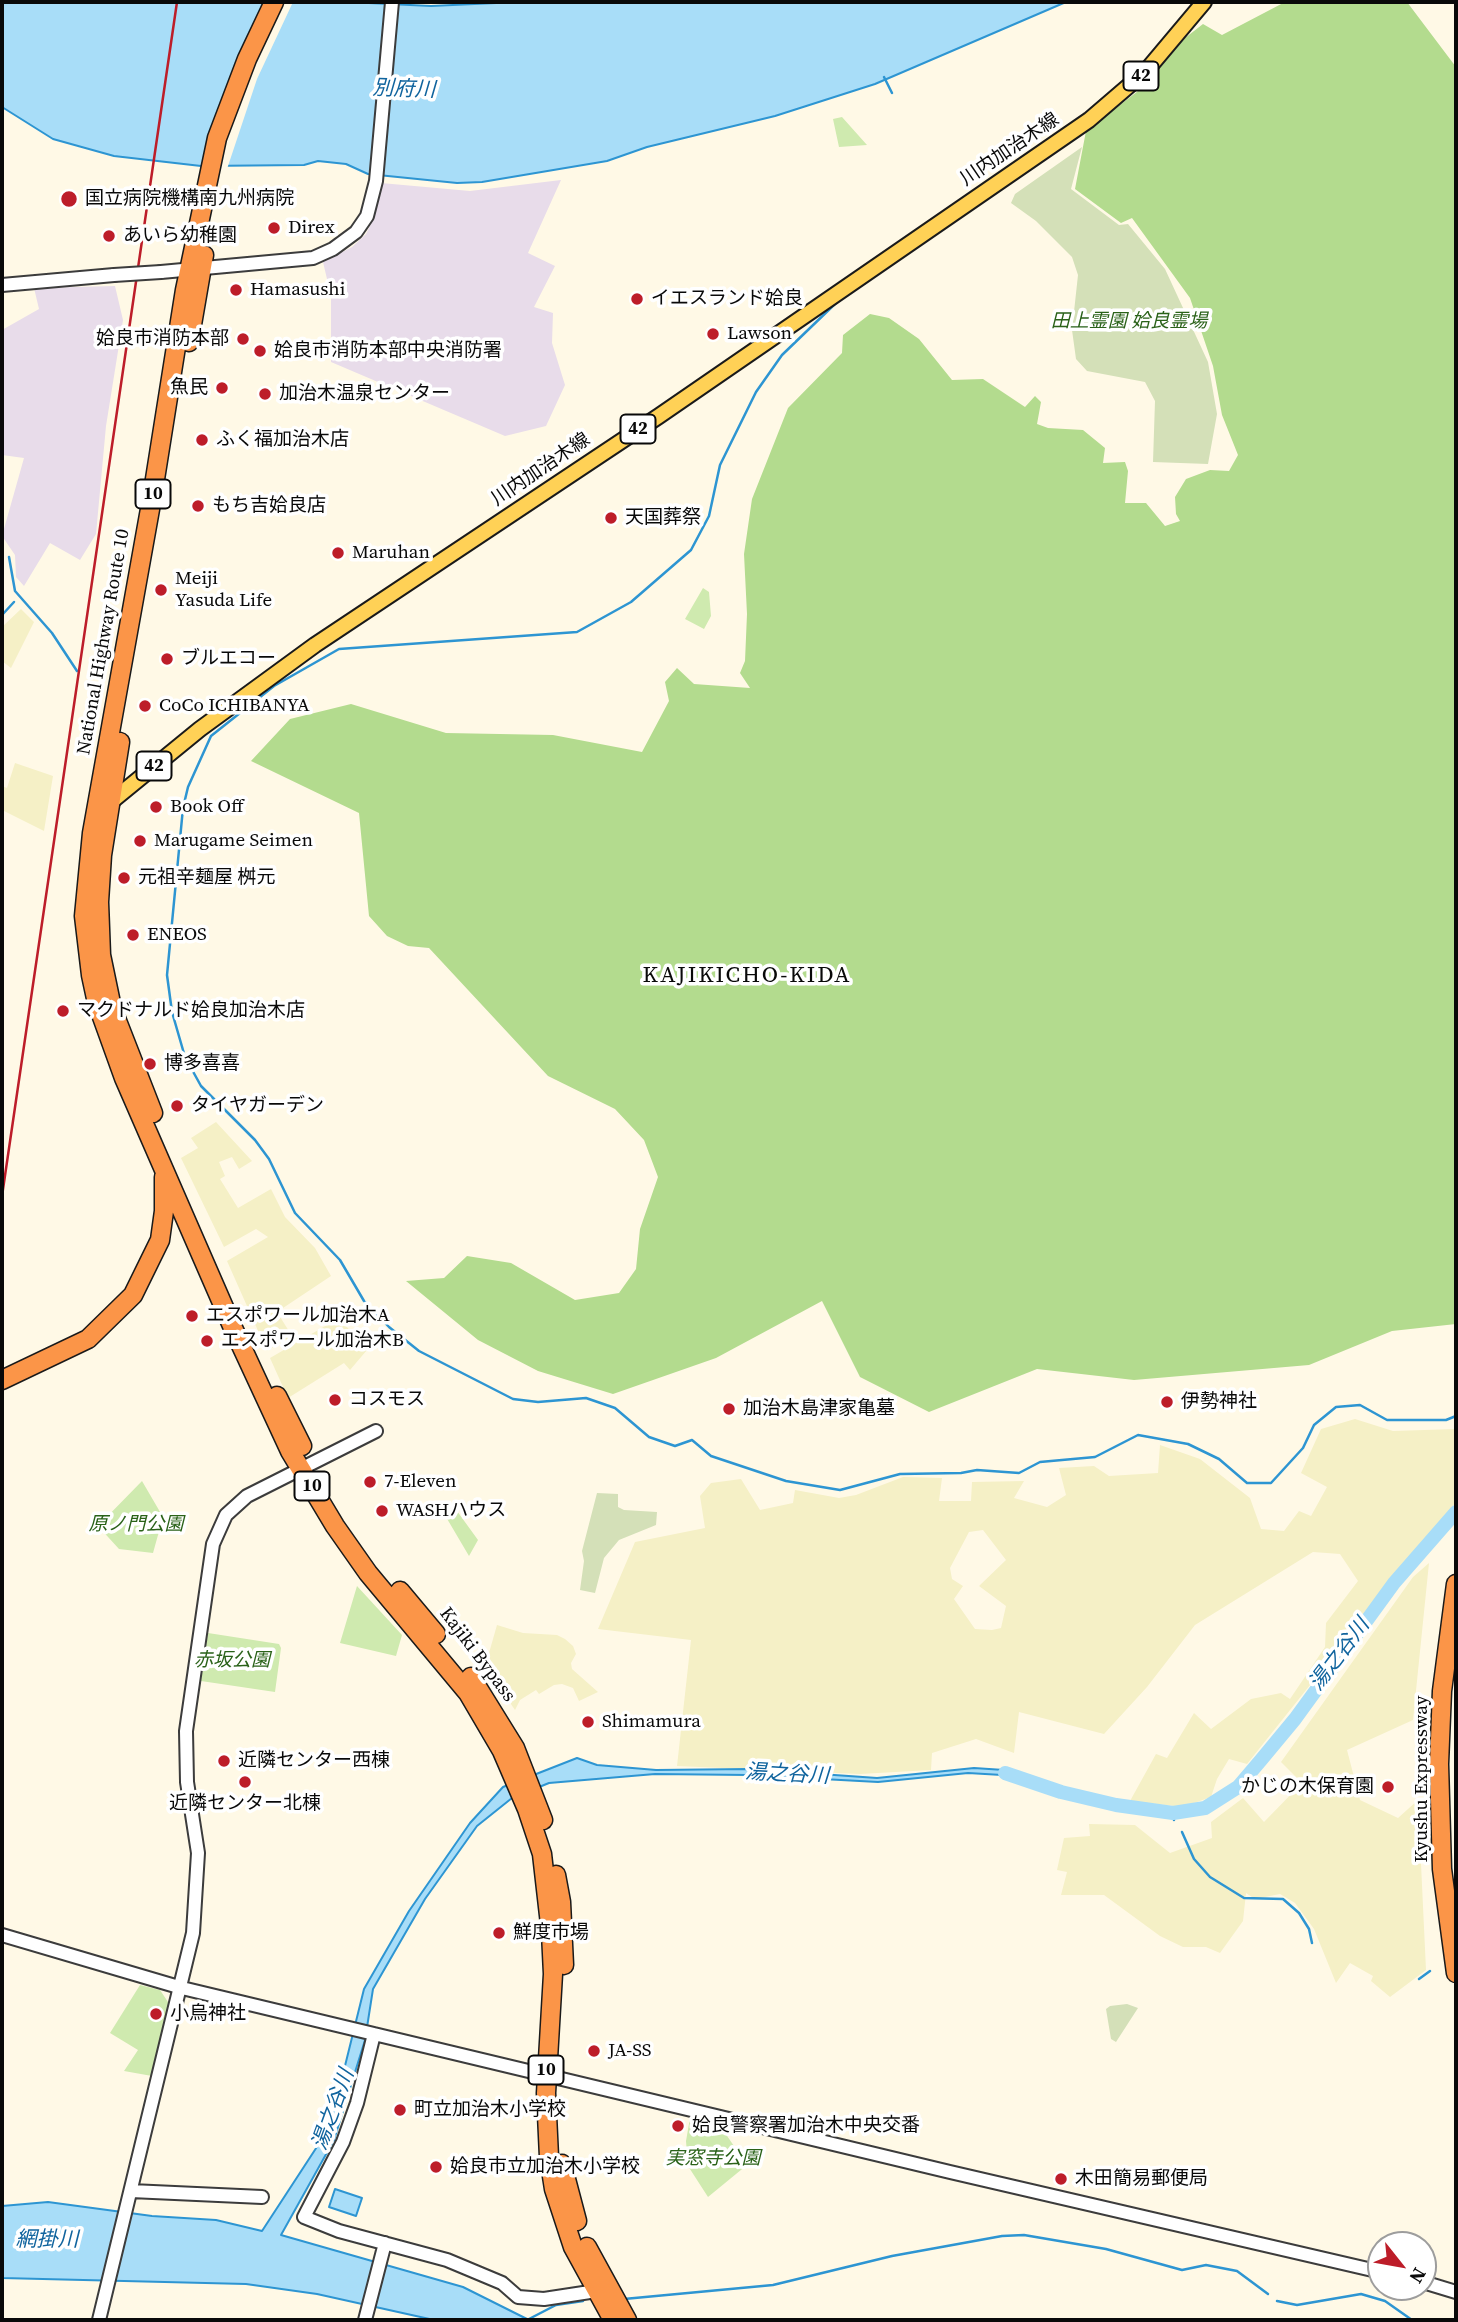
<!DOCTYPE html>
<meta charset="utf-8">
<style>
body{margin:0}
#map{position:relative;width:1458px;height:2322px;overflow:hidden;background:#fff9e6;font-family:"Source Serif 4",serif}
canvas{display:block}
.frame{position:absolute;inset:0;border:4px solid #090909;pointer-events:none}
.north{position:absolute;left:1367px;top:2231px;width:70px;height:70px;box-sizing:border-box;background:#fff;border:2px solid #9d9d9d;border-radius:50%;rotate:121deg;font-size:19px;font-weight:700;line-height:28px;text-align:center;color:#090909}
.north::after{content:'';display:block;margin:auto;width:24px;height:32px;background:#bd1d29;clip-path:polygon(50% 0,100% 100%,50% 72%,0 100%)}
</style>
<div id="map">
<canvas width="1458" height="2322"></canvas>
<div class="frame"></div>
<div class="north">N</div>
</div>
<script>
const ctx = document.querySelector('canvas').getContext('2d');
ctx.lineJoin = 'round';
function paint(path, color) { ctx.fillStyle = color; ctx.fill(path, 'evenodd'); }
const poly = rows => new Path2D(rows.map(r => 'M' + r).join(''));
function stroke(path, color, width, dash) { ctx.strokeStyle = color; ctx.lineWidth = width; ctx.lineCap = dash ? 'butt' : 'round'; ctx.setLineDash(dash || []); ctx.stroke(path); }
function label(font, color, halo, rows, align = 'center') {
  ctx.font = font + ' "Source Serif 4","Noto Sans JP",serif'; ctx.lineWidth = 7; ctx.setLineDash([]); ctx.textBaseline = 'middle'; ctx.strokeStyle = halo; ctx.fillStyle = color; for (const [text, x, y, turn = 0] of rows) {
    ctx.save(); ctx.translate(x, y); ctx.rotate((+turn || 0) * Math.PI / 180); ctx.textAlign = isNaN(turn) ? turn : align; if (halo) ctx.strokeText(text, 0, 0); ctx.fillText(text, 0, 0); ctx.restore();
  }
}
paint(poly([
 [561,180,528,253,555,266,534,307,553,313,552,343,565,385,546,426,505,436,331,362,331,296,323,262,352,247,366,234,374,217,381,183,470,191],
 [115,286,123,320,106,426,96,534,80,560,50,543,24,586,16,577,15,555,2,536,24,458,2,455,2,330,39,309,34,288]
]), '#e8dcea');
paint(poly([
 [21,609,34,622,11,668,2,661,2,627],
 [15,763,53,776,44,831,2,810,2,786,7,788],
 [216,1122,252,1161,239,1169,232,1157,219,1162,225,1176,220,1179,238,1208,271,1189,285,1217,315,1248,331,1276,277,1312,292,1336,267,1351,227,1261,268,1237,256,1229,224,1247,181,1158,198,1148,191,1138],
 [339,1318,367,1350,350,1370,344,1363,288,1398,270,1358],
 [1355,1419,1393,1431,1456,1429,1456,1502,1247,1764,1229,1759,1217,1779,1211,1797,1183,1807,1130,1801,1156,1754,1167,1758,1194,1713,1211,1729,1251,1699,1281,1693,1290,1699,1325,1647,1326,1623,1358,1581,1340,1554,1313,1552,1195,1625,1147,1687,1104,1734,1019,1712,1014,1753,976,1739,932,1753,931,1770,860,1774,677,1766,691,1640,598,1629,635,1542,705,1528,700,1496,711,1483,741,1479,760,1510,793,1503,795,1490,839,1498,856,1495,903,1477,942,1478,939,1501,971,1501,972,1482,1024,1481,1014,1498,1047,1507,1066,1495,1059,1468,1094,1466,1109,1476,1158,1473,1160,1445,1200,1459,1250,1498,1261,1529,1284,1531,1299,1511,1311,1516,1327,1487,1301,1473,1321,1429],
 [983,1530,1006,1560,979,1586,1006,1606,1001,1628,992,1630,975,1629,954,1599,963,1586,952,1579,950,1568,969,1532],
 [1429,1563,1413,1720,1347,1750,1360,1800,1398,1818,1418,1800,1426,1970,1390,1997,1371,1981,1373,1976,1350,1963,1336,1983,1314,1929,1295,1903,1280,1894,1255,1899,1246,1893,1243,1921,1220,1953,1206,1947,1183,1947,1160,1936,1104,1895,1061,1895,1067,1872,1057,1870,1064,1838,1090,1836,1089,1824,1135,1825,1170,1853,1212,1838,1211,1822,1243,1798,1264,1822,1302,1783,1281,1762,1413,1577],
 [497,1625,523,1633,557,1635,565,1639,573,1646,576,1654,571,1663,572,1669,598,1692,579,1701,573,1688,562,1684,554,1685,539,1694,536,1690,520,1700,515,1710,483,1663,487,1660]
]), '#f5f0c6');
paint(poly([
 [842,117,867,145,839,147,833,119],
 [703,588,709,592,711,616,704,629,685,619],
 [142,1481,163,1517,153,1553,119,1549,98,1526],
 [457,1511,478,1540,469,1556,446,1517],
 [357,1586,402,1635,396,1656,340,1643],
 [208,1633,279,1644,281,1648,275,1692,201,1681],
 [140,1985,160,1990,170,2005,152,2076,124,2071,138,2050,110,2033],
 [690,2118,723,2130,747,2165,708,2197,688,2166,686,2141]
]), '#cfeaaf');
paint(poly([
 [1285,2,1407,2,1456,67,1456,1324,1392,1331,1309,1365,1134,1380,1037,1369,929,1412,860,1377,822,1301,716,1358,613,1394,538,1371,478,1340,406,1281,444,1278,467,1256,511,1263,575,1300,619,1293,636,1269,640,1229,658,1177,644,1140,615,1109,548,1076,429,948,408,946,387,936,369,916,359,813,251,761,290,719,351,704,446,733,553,735,642,752,669,701,665,682,677,668,694,684,750,688,740,673,745,661,747,614,744,554,752,499,788,408,842,353,843,335,870,314,889,318,919,339,952,380,983,379,1025,407,1035,396,1041,402,1037,424,1048,428,1083,430,1105,448,1103,463,1125,462,1128,471,1125,503,1146,503,1165,526,1180,521,1176,514,1175,497,1186,479,1210,470,1229,471,1238,455,1222,415,1213,366,1190,298,1132,218,1121,223,1075,189,1086,131,1142,88,1185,38,1203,24,1222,35]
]), '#b3db8e');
paint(poly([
 [1082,147,1071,189,1119,225,1128,224,1165,269,1208,362,1217,414,1208,464,1153,462,1155,401,1145,382,1087,371,1076,359,1072,330,1078,275,1072,257,1036,221,1011,203,1015,194],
 [597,1493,618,1494,618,1507,624,1510,657,1512,656,1525,619,1540,604,1558,595,1593,580,1590,584,1561,582,1551],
 [1127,2004,1138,2008,1116,2042,1111,2039,1106,2009,1110,2006]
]), '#d4e0b8');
const water = poly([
 [2,2,348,2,431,6,518,2,1066,2,875,84,775,116,647,147,607,161,482,182,457,183,368,174,346,164,318,161,304,165,201,166,114,156,53,139,2,107,2,2],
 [577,1758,597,1765,656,1770,749,1769,877,1778,974,1768,1004,1770,1024,1777,1023,1781,1002,1775,968,1773,878,1782,748,1775,655,1774,549,1783,512,1798,477,1826,425,1899,373,1989,365,2040,334,2140,281,2235,463,2287,529,2320,434,2320,317,2294,246,2284,2,2278,2,2206,48,2202,152,2216,216,2220,262,2231,324,2136,341,2082,364,1989,409,1911,470,1823,503,1787,577,1758],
 [335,2189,362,2198,356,2216,329,2207,335,2189]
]);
paint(water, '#a8ddf8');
stroke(water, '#2d95d2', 2);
paint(poly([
 [266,2,293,2,257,79,227,169,202,169]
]), '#fff9e6');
stroke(poly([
 [884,77,892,93],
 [854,290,865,283],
 [837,302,782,355,756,392,720,465,709,516,691,550,631,602,577,632,339,649,274,686,211,736,188,787,183,808,167,975,172,1012,185,1057,201,1086,255,1140,269,1159,295,1213,340,1260,364,1301,389,1327,419,1351,513,1399,538,1402,586,1398,615,1408,649,1437,675,1446,692,1440,711,1456,786,1481,840,1490,900,1474,961,1473,977,1470,1019,1473,1040,1462,1095,1457,1138,1435,1188,1444,1219,1459,1247,1483,1271,1483,1303,1448,1314,1425,1336,1407,1360,1405,1387,1420,1446,1420,1456,1416],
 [9,557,15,591,52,633,77,671],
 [2,615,14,602],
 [1173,1813,1174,1820],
 [1182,1832,1194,1859,1210,1877,1244,1898,1283,1899,1299,1913,1309,1929,1312,1943],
 [1419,1979,1430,1971],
 [624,2299,773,2285,892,2256,1002,2236,1024,2235,1106,2249,1182,2270,1206,2265,1237,2271,1268,2294],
 [1277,2301,1297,2305,1361,2294,1385,2301,1412,2320],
 [527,2320,556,2305,583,2301]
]), '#2d95d2', 2.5);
stroke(poly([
 [1005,1773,1061,1792,1116,1805,1173,1813,1205,1808,1238,1787,1261,1760,1295,1719,1394,1583,1456,1512]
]), '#a8ddf8', 14);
const minor = poly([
 [161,272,313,258,333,249,356,232,367,216,376,181,392,2],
 [2,285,114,275],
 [2,1935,182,1988,950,2172,1381,2272],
 [374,2034,357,2103,343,2142,304,2217,339,2231,447,2260,502,2283,518,2297,544,2299,603,2290],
 [131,2191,262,2197],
 [1423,2282,1456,2292],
 [99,2320,193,1933,198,1853,187,1782,186,1731,213,1544,226,1515,247,1496,376,1431],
 [365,2320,385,2243]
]);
const major = poly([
 [107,805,200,729,315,645,659,416,1089,120,1146,71,1204,2]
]);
const highway = poly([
 [274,2,247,59,217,138,185,290,152,498,92,833,84,916,91,975,97,1003,124,1078,233,1328,290,1451,335,1526,368,1573,468,1693,502,1751,527,1809,542,1854,551,1933,553,1974,546,2093,549,2157,554,2189,573,2247,613,2320],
 [189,342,204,255],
 [120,742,102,855,99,902,101,955,112,1008,153,1113],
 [2,1380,88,1339,133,1295,160,1240,164,1211,164,1177],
 [277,1396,302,1446],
 [1456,1584,1442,1691,1439,1764,1442,1869,1456,1973],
 [400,1591,436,1634],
 [471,1677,515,1748,543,1820],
 [556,1875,561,1902,564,1965],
 [562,2164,577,2221],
 [587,2247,627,2320]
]);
stroke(minor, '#3c3c3c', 16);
stroke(major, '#1a1a1a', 18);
stroke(highway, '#1a1a1a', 21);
stroke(minor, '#fff', 12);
stroke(major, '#ffd156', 14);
stroke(highway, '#fb9548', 18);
stroke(poly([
 [2,1196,177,2]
]), '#bd1d29', 2.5);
const minorBridge = poly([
 [114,275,161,272]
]);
stroke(minorBridge, '#3c3c3c', 16, []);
stroke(minorBridge, '#fff', 12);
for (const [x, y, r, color] of [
 [69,199,9,"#bd1d29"],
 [274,228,7,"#bd1d29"],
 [109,236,7,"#bd1d29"],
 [236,290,7,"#bd1d29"],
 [637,299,7,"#bd1d29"],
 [713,334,7,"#bd1d29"],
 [243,339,7,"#bd1d29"],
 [260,351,7,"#bd1d29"],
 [222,388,7,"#bd1d29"],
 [265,394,7,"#bd1d29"],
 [202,440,7,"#bd1d29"],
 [198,506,7,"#bd1d29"],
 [611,518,7,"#bd1d29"],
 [338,553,7,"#bd1d29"],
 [161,590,7,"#bd1d29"],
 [167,659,7,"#bd1d29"],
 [145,706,7,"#bd1d29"],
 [156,807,7,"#bd1d29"],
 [140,841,7,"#bd1d29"],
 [124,878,7,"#bd1d29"],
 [133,935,7,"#bd1d29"],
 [63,1011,7,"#bd1d29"],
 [150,1064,7,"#bd1d29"],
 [177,1106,7,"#bd1d29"],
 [192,1316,7,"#bd1d29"],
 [207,1341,7,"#bd1d29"],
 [335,1400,7,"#bd1d29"],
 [1167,1402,7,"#bd1d29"],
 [729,1409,7,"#bd1d29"],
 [370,1482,7,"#bd1d29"],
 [382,1511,7,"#bd1d29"],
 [588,1722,7,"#bd1d29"],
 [224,1761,7,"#bd1d29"],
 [245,1782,7,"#bd1d29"],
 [1388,1787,7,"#bd1d29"],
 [499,1933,7,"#bd1d29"],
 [156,2014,7,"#bd1d29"],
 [594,2051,7,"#bd1d29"],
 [400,2110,7,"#bd1d29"],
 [678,2126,7,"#bd1d29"],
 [436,2167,7,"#bd1d29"],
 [1061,2179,7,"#bd1d29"]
]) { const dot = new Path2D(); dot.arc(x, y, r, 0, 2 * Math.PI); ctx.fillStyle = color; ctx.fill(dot); stroke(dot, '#fff', 2.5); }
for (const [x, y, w] of [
 [1141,76,35],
 [638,429,35],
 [153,494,35],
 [154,766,35],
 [312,1486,35],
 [546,2070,35]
]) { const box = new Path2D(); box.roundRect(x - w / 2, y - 14.5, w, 29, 5); ctx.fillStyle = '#fff'; ctx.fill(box); stroke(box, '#090909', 2); }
label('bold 18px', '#090909', null, [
 ["42",1141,76],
 ["42",638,429],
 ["10",153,494],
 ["42",154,766],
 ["10",312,1486],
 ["10",546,2070]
]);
label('19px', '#090909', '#fff', [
 ["川内加治木線",1010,150,-34],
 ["川内加治木線",541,470,-34],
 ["National Highway Route 10",104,642,-80],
 ["Kajiki Bypass",477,1655,53],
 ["Kyushu Expressway",1422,1779,-90]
]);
label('19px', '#090909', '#fff', [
 ["国立病院機構南九州病院",85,199],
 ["Direx",288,228],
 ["あいら幼稚園",123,236],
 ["Hamasushi",250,290],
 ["イエスランド姶良",651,299],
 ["Lawson",727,334],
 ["姶良市消防本部",229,339,"right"],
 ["姶良市消防本部中央消防署",274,351],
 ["魚民",208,388,"right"],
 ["加治木温泉センター",279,394],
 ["ふく福加治木店",216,440],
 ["もち吉姶良店",212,506],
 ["天国葬祭",625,518],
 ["Maruhan",352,553],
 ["Meiji",175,579],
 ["Yasuda Life",175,601],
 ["ブルエコー",181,659],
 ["CoCo ICHIBANYA",159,706],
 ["Book Off",170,807],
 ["Marugame Seimen",154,841],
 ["元祖辛麺屋 桝元",138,878],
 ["ENEOS",147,935],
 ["マクドナルド姶良加治木店",77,1011],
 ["博多喜喜",164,1064],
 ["タイヤガーデン",191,1106],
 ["エスポワール加治木A",206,1316],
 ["エスポワール加治木B",221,1341],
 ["コスモス",349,1400],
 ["伊勢神社",1181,1402],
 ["加治木島津家亀墓",743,1409],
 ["7-Eleven",384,1482],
 ["WASHハウス",396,1511],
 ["Shimamura",602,1722],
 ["近隣センター西棟",238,1761],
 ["かじの木保育園",1374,1787,"right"],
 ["近隣センター北棟",245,1804,"center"],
 ["鮮度市場",513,1933],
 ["小烏神社",170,2014],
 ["JA-SS",608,2051],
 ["町立加治木小学校",414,2110],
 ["姶良警察署加治木中央交番",692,2126],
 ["姶良市立加治木小学校",450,2167],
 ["木田簡易郵便局",1075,2179]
], 'left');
label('italic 19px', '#2a6219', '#fff', [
 ["田上霊園 姶良霊場",1129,322],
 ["原ノ門公園",136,1525],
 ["赤坂公園",232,1661],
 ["実窓寺公園",713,2159]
]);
label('italic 21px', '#10649e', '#fff', [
 ["別府川",404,90,2],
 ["湯之谷川",1340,1655,-53],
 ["湯之谷川",787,1775,3],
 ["湯之谷川",334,2110,-70],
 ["網掛川",47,2241]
]);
ctx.letterSpacing = '2px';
label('23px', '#090909', '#fff', [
 ["KAJIKICHO-KIDA",747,976]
]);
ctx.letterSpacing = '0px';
</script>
